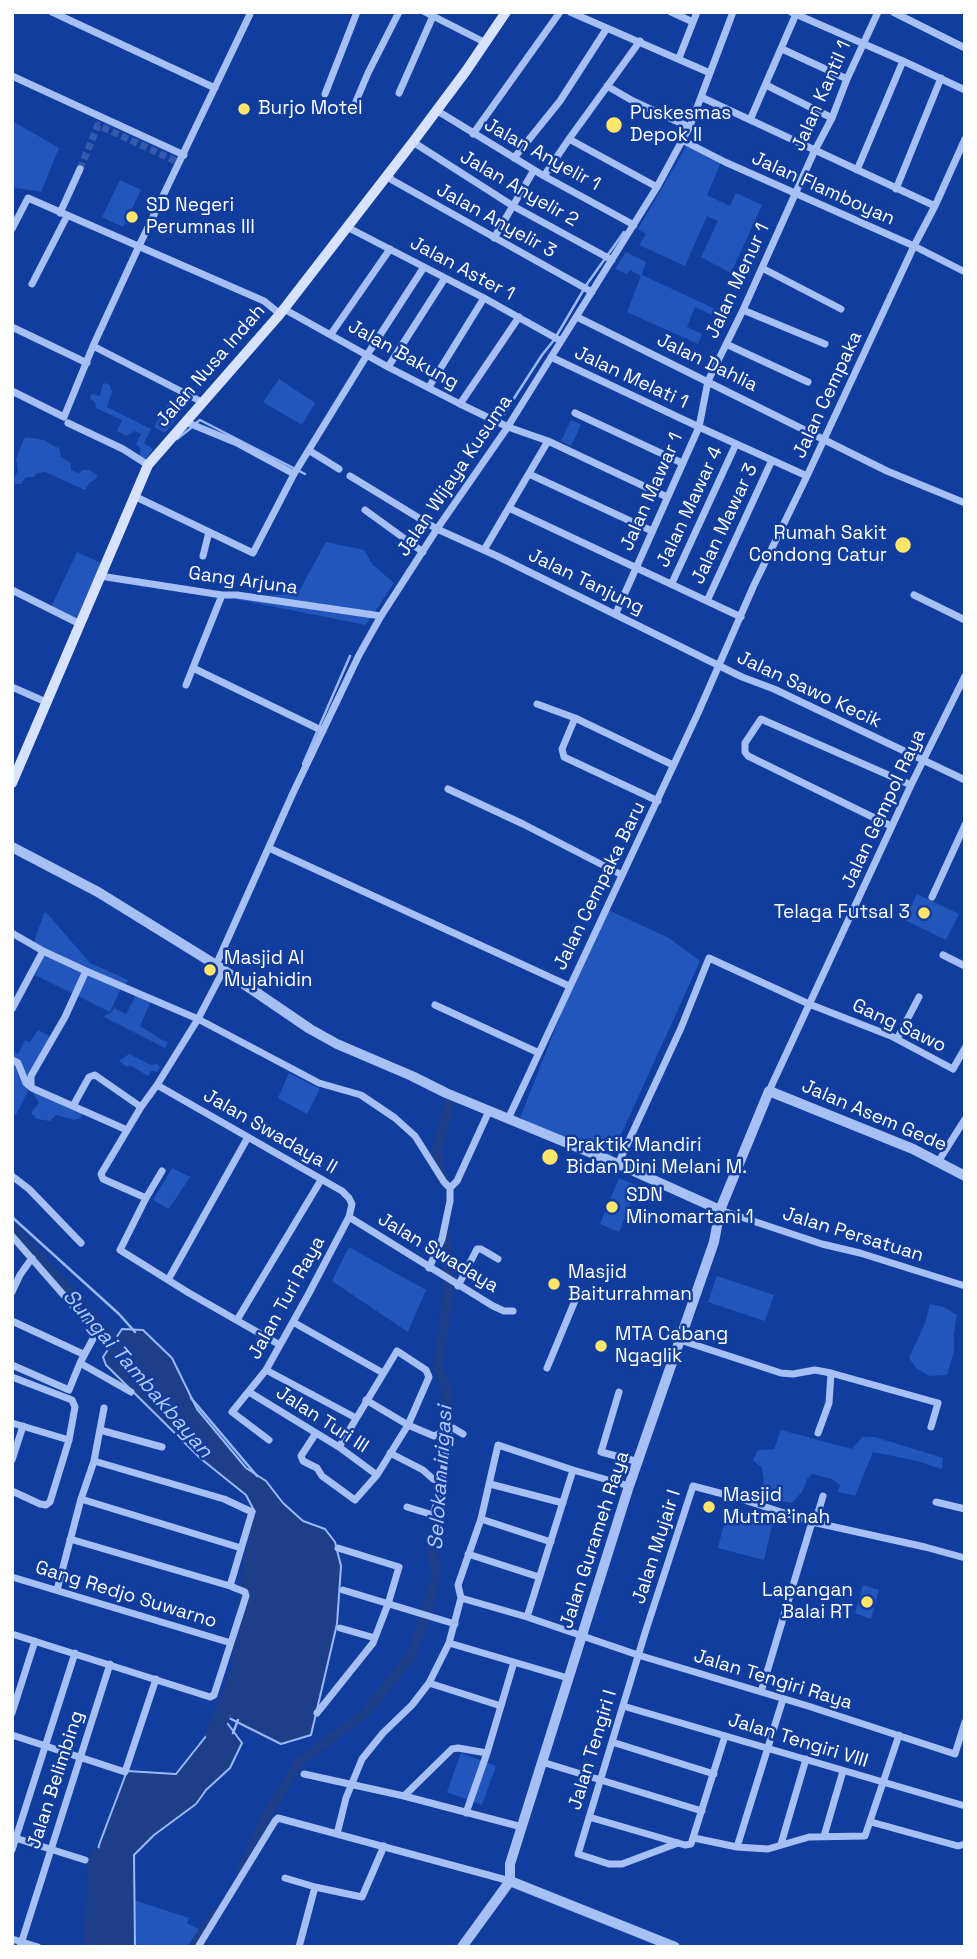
<!DOCTYPE html>
<style>
body{margin:0}
#map{position:relative;width:977px;height:1959px;overflow:hidden;background:#103d9e;font-family:"Space Grotesk",sans-serif}
canvas{display:block}
.frame{position:absolute;inset:0;border:14px solid #fff;pointer-events:none}
</style>
<div id="map">
<canvas width="977" height="1959"></canvas>
<div class="frame"></div>
</div>
<script>
const ctx = document.querySelector('canvas').getContext('2d');
ctx.lineJoin = 'round';
function paint(path, color) { ctx.fillStyle = color; ctx.fill(path, 'evenodd'); }
const poly = rows => new Path2D(rows.map(r => 'M' + r).join(''));
function stroke(path, color, width, dash) { ctx.strokeStyle = color; ctx.lineWidth = width; ctx.lineCap = dash ? 'butt' : 'round'; ctx.setLineDash(dash || []); ctx.stroke(path); }
function label(font, color, halo, rows, align = 'center') {
  ctx.font = font + ' "Space Grotesk",sans-serif'; ctx.lineWidth = 5; ctx.setLineDash([]); ctx.textBaseline = 'middle'; ctx.strokeStyle = halo; ctx.fillStyle = color; for (const [text, x, y, turn = 0] of rows) {
    ctx.save(); ctx.translate(x, y); ctx.rotate((+turn || 0) * Math.PI / 180); ctx.textAlign = isNaN(turn) ? turn : align; if (halo) ctx.strokeText(text, 0, 0); ctx.fillText(text, 0, 0); ctx.restore();
  }
}
paint(poly([
 [12,121,59,148,41,192,12,187],
 [687,145,721,162,707,195,730,206,736,193,762,205,731,273,701,257,718,221,707,216,685,266,639,245,646,234,638,229],
 [120,180,141,190,123,227,102,217],
 [626,252,646,262,642,275,715,309,712,315,695,307,687,327,702,334,698,344,627,312,641,276,630,270,627,274,615,269],
 [279,379,315,403,302,425,263,402],
 [104,383,110,385,112,392,107,407,151,429,144,443,153,449,144,462,138,456,141,449,136,444,141,434,135,431,126,436,117,431,122,420,96,408,95,402,91,400,90,397,92,394,100,396,102,387],
 [170,400,185,407,165,433,154,427],
 [571,420,581,425,571,446,561,441],
 [25,437,44,440,54,446,59,448,61,457,71,463,71,470,79,473,83,470,89,470,97,475,96,479,90,482,85,490,45,472,37,473,34,477,26,477,21,484,15,484,14,479,18,471,16,459],
 [326,542,364,550,373,565,394,583,366,625,235,599,298,593],
 [77,552,101,563,77,619,51,607],
 [917,894,959,914,946,940,905,920],
 [608,910,669,938,700,961,609,1161,520,1118,571,989],
 [45,911,90,963,128,980,125,987,33,944],
 [45,952,121,988,110,1012,35,975],
 [136,995,151,1001,140,1026,162,1040,168,1042,165,1048,104,1017,105,1015,111,1013,114,1008,126,1014],
 [38,1030,50,1036,26,1083,28,1091,16,1115,12,1113,12,1051,18,1054,25,1040,30,1042],
 [129,1054,151,1065,157,1064,160,1067,157,1072,152,1070,148,1076,130,1065,127,1067,119,1061],
 [289,1073,320,1089,307,1114,278,1098],
 [30,1088,82,1112,81,1118,74,1120,56,1115,50,1121,37,1119,31,1113,39,1103],
 [172,1168,190,1177,169,1209,153,1200],
 [619,1178,637,1186,619,1232,600,1224],
 [349,1247,426,1290,408,1332,332,1281],
 [717,1276,774,1295,765,1321,708,1302],
 [930,1304,944,1307,957,1315,954,1334,954,1352,947,1375,930,1376,917,1369,909,1358,925,1323],
 [781,1430,852,1449,862,1437,875,1437,943,1458,942,1469,917,1461,873,1452,855,1496,838,1492,840,1485,832,1479,812,1474,807,1479,802,1492,792,1503,781,1501,760,1492,764,1482,762,1468,753,1460,758,1450,774,1449],
 [752,1515,773,1521,764,1560,718,1548,723,1527,733,1521],
 [863,1585,879,1590,871,1619,855,1613],
 [461,1753,496,1766,482,1805,447,1792],
 [134,1900,189,1918,187,1923,206,1933,198,1947,135,1947]
]), '#2356bd');
const water = poly([
 [122,1329,143,1330,172,1358,197,1409,246,1468,266,1481,283,1503,303,1521,325,1529,335,1542,341,1566,337,1624,311,1735,281,1744,229,1718,252,1595,258,1518,246,1495,200,1458,106,1365,103,1357,122,1329],
 [222,1716,242,1743,230,1768,206,1790,196,1804,154,1835,134,1855,135,1947,91,1947,95,1872,99,1845,127,1771,176,1774,222,1716]
]);
paint(water, '#1d3f89');
stroke(water, '#98b9f8', 2);
stroke(poly([
 [500,420,542,355,554,340,587,284,624,232],
 [196,423,200,420,305,474],
 [177,439,191,428],
 [303,764,350,656],
 [12,1217,119,1314,135,1332],
 [191,1398,257,1476],
 [233,1733,238,1720]
]), '#98b9f8', 2.5);
stroke(poly([
 [442,1179,440,1173,437,1150,450,1101,450,1093],
 [444,1230,449,1279,448,1294,438,1368,447,1390,445,1439],
 [436,1575,433,1555,436,1506],
 [241,1873,264,1820,299,1762,365,1713,411,1656,426,1614,434,1583],
 [193,1947,216,1912]
]), '#1d3f89', 10);
stroke(poly([
 [12,1231,127,1360],
 [213,1733,222,1716,239,1669,250,1570,261,1518],
 [91,1947,97,1856]
]), '#1d3f89', 16);
stroke(poly([
 [80,169,98,125,180,163]
]), '#345aad', 7, [7, 3.5]);
stroke(poly([
 [52,12,215,88],
 [425,12,486,43],
 [570,12,710,73],
 [671,12,693,22],
 [791,12,903,61,965,90],
 [893,12,965,48],
 [782,49,847,79],
 [679,58,697,12],
 [12,76,184,155],
 [766,85,832,118],
 [607,86,633,101,689,127],
 [399,93,433,16],
 [325,94,357,12],
 [701,97,935,206],
 [349,109,354,106,368,73,399,12],
 [436,110,544,176,634,225],
 [750,120,796,14],
 [473,134,560,12],
 [569,139,657,187],
 [682,140,725,162,914,246,965,272],
 [413,142,513,206,612,260],
 [514,158,560,101,607,28],
 [857,170,903,61],
 [388,175,392,180,592,292],
 [544,176,569,139,640,41],
 [896,189,941,78],
 [60,213,80,169],
 [347,227,484,298,561,341],
 [12,229,28,198,264,301,280,314],
 [494,238,534,170],
 [762,268,841,309],
 [32,284,67,216],
 [284,309,388,367,460,404,508,427,548,441,667,497],
 [743,310,825,344],
 [577,317,887,471,965,503],
 [12,327,87,363],
 [331,334,390,249],
 [726,344,808,382],
 [93,346,202,402],
 [551,357,699,427,807,476],
 [388,367,445,278],
 [429,387,484,298],
 [12,391,64,417,93,346,139,246,251,12],
 [460,404,519,317],
 [575,413,682,463],
 [186,422,237,443,294,474],
 [68,423,123,449,148,465],
 [310,451,339,469],
 [529,474,652,531],
 [350,476,437,529,497,556,742,677,774,689,965,780],
 [134,496,253,553,294,474,367,355,424,267],
 [509,508,741,617],
 [365,510,423,552],
 [484,550,548,441],
 [203,556,209,532],
 [100,576,222,595,237,595,381,616],
 [672,583,736,444],
 [12,590,80,624],
 [914,595,965,620],
 [707,601,772,460],
 [616,613,699,427,708,381,743,310,814,152,832,118,847,79,878,12],
 [193,668,323,731],
 [186,685,222,595],
 [12,687,46,702],
 [537,704,575,718,673,765],
 [575,718,562,749,564,757,658,801],
 [448,789,523,824,622,875],
 [891,826,748,756,745,752,745,743,761,719,911,785],
 [269,848,569,986],
 [932,897,965,825],
 [12,933,43,951,86,971,198,1019,319,1083,361,1095,395,1118,415,1136,444,1182,450,1188,450,1201,442,1239,429,1268],
 [943,955,965,966],
 [216,965,293,793,359,655,381,616,437,529,507,428,657,187,690,126,733,12],
 [223,971,198,1019,157,1085,141,1107,101,1174,103,1179,146,1198,120,1250,189,1293,280,1345],
 [435,1005,539,1053],
 [12,1009,43,951],
 [897,1039,919,997],
 [12,1060,18,1063,26,1083,32,1088,127,1130],
 [31,1085,31,1076,65,1017,86,971],
 [157,1085,342,1191,349,1198,352,1204,349,1217,308,1295,266,1370,232,1412,269,1440],
 [769,1091,911,785,965,676],
 [73,1106,89,1077,95,1075,141,1107],
 [508,1119,698,713,754,585,807,476,914,246,935,206,965,139],
 [938,1162,965,1119],
 [618,1164,681,1028,709,958,809,1004,891,1036,953,1069,965,1048],
 [12,1176,29,1189,81,1243],
 [450,1188,457,1181,489,1111],
 [146,1198,162,1171],
 [720,1210,822,1244,860,1253,965,1286],
 [349,1217,493,1306,504,1311,513,1311],
 [12,1236,95,1331,95,1335,80,1363],
 [168,1280,248,1137],
 [458,1286,477,1249,481,1249,498,1259],
 [12,1292,20,1275,32,1258],
 [237,1320,321,1180],
 [12,1321,83,1354],
 [293,1322,383,1373],
 [680,1340,781,1373,793,1374,815,1370,831,1373,938,1403,931,1427],
 [12,1365,69,1390,80,1363,131,1392],
 [547,1368,579,1291],
 [266,1370,356,1418],
 [12,1377,72,1400,75,1407,69,1440,50,1502,46,1505,40,1504,12,1491],
 [249,1392,339,1447,377,1475],
 [619,1392,601,1452,639,1462],
 [366,1400,408,1425,434,1436,453,1428,463,1434],
 [12,1423,69,1440],
 [100,1430,162,1447],
 [316,1433,301,1456,303,1461,317,1468,322,1476,355,1500,377,1475,408,1425,429,1377,426,1370,397,1351,339,1447],
 [818,1433,829,1403,831,1373],
 [390,1453,423,1470,433,1479,442,1482],
 [12,1460,23,1426],
 [490,1484,563,1503],
 [81,1499,241,1548],
 [936,1502,965,1509],
 [407,1507,433,1515,441,1489,449,1429],
 [481,1519,551,1542],
 [815,1523,823,1496],
 [70,1539,230,1586],
 [468,1554,539,1577],
 [12,1577,231,1643],
 [57,1590,81,1499,94,1461,104,1408],
 [343,1590,455,1624],
 [461,1598,527,1617,638,1655,808,1706,955,1754,965,1722],
 [527,1617,573,1470],
 [340,1628,375,1638],
 [12,1634,210,1697,214,1695,246,1596,245,1592,230,1586,252,1512,224,1499,94,1461],
 [449,1643,568,1678],
 [429,1683,501,1706],
 [761,1692,812,1522],
 [623,1706,965,1806],
 [12,1713,35,1641],
 [317,1713,373,1643,388,1604,399,1567,338,1548],
 [12,1735,125,1772,156,1679],
 [612,1742,714,1774],
 [542,1762,702,1811],
 [304,1774,404,1796,522,1827],
 [404,1796,452,1749,458,1748,487,1753],
 [466,1813,487,1753,514,1662],
 [589,1817,685,1845,691,1844,725,1736],
 [871,1822,958,1846,965,1844],
 [337,1834,346,1798,362,1759,383,1733,412,1705,429,1683,449,1643,461,1598,458,1585,481,1519,498,1445,573,1470,629,1486],
 [824,1836,843,1771],
 [12,1837,85,1860],
 [694,1838,737,1847,768,1849,809,1837,865,1836,899,1735],
 [678,1843,622,1864,609,1864,578,1854,645,1633,693,1486,738,1498,812,1522,925,1547,965,1558],
 [781,1844,806,1759],
 [737,1847,783,1699],
 [12,1850,75,1653],
 [285,1878,315,1887,362,1897,384,1846],
 [12,1939,38,1947],
 [20,1947,110,1664],
 [198,1947,275,1821,278,1818,510,1881],
 [299,1947,315,1887]
]), '#a6c0f5', 7);
stroke(poly([
 [12,847,98,892,216,965,310,1029,337,1044,412,1076,446,1093,618,1164,720,1210],
 [510,1881,510,1864,629,1486,714,1242,720,1210,769,1091,913,1149,965,1176],
 [510,1881,675,1947],
 [462,1947,510,1881]
]), '#a6c0f5', 10);
stroke(poly([
 [12,783,148,465,280,314,413,142,466,71,506,12]
]), '#d7e3fe', 10);
for (const [x, y, r, color] of [
 [244,109,7,"#ffe66a"],
 [614,125,9,"#ffe66a"],
 [132,217,7,"#ffe66a"],
 [903,545,9,"#ffe66a"],
 [924,913,7,"#ffe66a"],
 [210,970,7,"#ffe66a"],
 [550,1157,9,"#ffe66a"],
 [612,1207,7,"#ffe66a"],
 [554,1284,7,"#ffe66a"],
 [601,1346,7,"#ffe66a"],
 [709,1507,7,"#ffe66a"],
 [867,1602,7,"#ffe66a"]
]) { const dot = new Path2D(); dot.arc(x, y, r, 0, 2 * Math.PI); ctx.fillStyle = color; ctx.fill(dot); stroke(dot, '#103d9e', 2.5); }
label('19px', '#fff', '#103d9e', [
 ["Jalan Kantil 1",822,96,-66],
 ["Jalan Anyelir 1",542,155,29],
 ["Jalan Anyelir 2",519,189,30],
 ["Jalan Flamboyan",823,189,24],
 ["Jalan Anyelir 3",496,221,29],
 ["Jalan Aster 1",462,269,28],
 ["Jalan Menur 1",738,281,-65],
 ["Jalan Bakung",403,355,29],
 ["Jalan Dahlia",707,363,26],
 ["Jalan Nusa Indah",211,366,-49],
 ["Jalan Melati 1",631,378,25],
 ["Jalan Cempaka",828,395,-65],
 ["Jalan Wijaya Kusuma",455,476,-56],
 ["Jalan Mawar 1",652,492,-66],
 ["Jalan Mawar 4",690,507,-65],
 ["Jalan Mawar 3",725,524,-65],
 ["Gang Arjuna",243,581,8],
 ["Jalan Tanjung",586,582,26],
 ["Jalan Sawo Kecik",809,690,25],
 ["Jalan Gempol Raya",884,809,-65],
 ["Jalan Cempaka Baru",600,886,-64],
 ["Gang Sawo",899,1026,25],
 ["Jalan Asem Gede",874,1116,23],
 ["Jalan Swadaya II",270,1132,30],
 ["Jalan Persatuan",853,1235,17],
 ["Jalan Swadaya",438,1253,31],
 ["Jalan Turi Raya",287,1298,-61],
 ["Jalan Turi III",322,1420,33],
 ["Jalan Gurameh Raya",595,1540,-72],
 ["Jalan Mujair I",657,1547,-72],
 ["Gang Redjo Suwarno",126,1595,17],
 ["Jalan Tengiri Raya",773,1680,17],
 ["Jalan Tengiri VIII",798,1741,17],
 ["Jalan Tengiri I",593,1750,-73],
 ["Jalan Belimbing",56,1780,-72]
]);
label('19px', '#fff', '#103d9e', [
 ["Burjo Motel",258,109],
 ["Puskesmas",630,114],
 ["Depok II",630,136],
 ["SD Negeri",146,206],
 ["Perumnas III",146,228],
 ["Rumah Sakit",887,534,"right"],
 ["Condong Catur",887,556,"right"],
 ["Telaga Futsal 3",910,913,"right"],
 ["Masjid Al",224,959],
 ["Mujahidin",224,981],
 ["Praktik Mandiri",566,1146],
 ["Bidan Dini Melani M.",566,1168],
 ["SDN",626,1196],
 ["Minomartani 1",626,1218],
 ["Masjid",568,1273],
 ["Baiturrahman",568,1295],
 ["MTA Cabang",615,1335],
 ["Ngaglik",615,1357],
 ["Masjid",723,1496],
 ["Mutma'inah",723,1518],
 ["Lapangan",853,1591,"right"],
 ["Balai RT",853,1613,"right"]
], 'left');
label('italic 21px', '#b3cbfb', '#103d9e', [
 ["Sungai Tambakbayan",137,1374,49],
 ["Selokan irigasi",441,1478,-86]
]);
</script>
